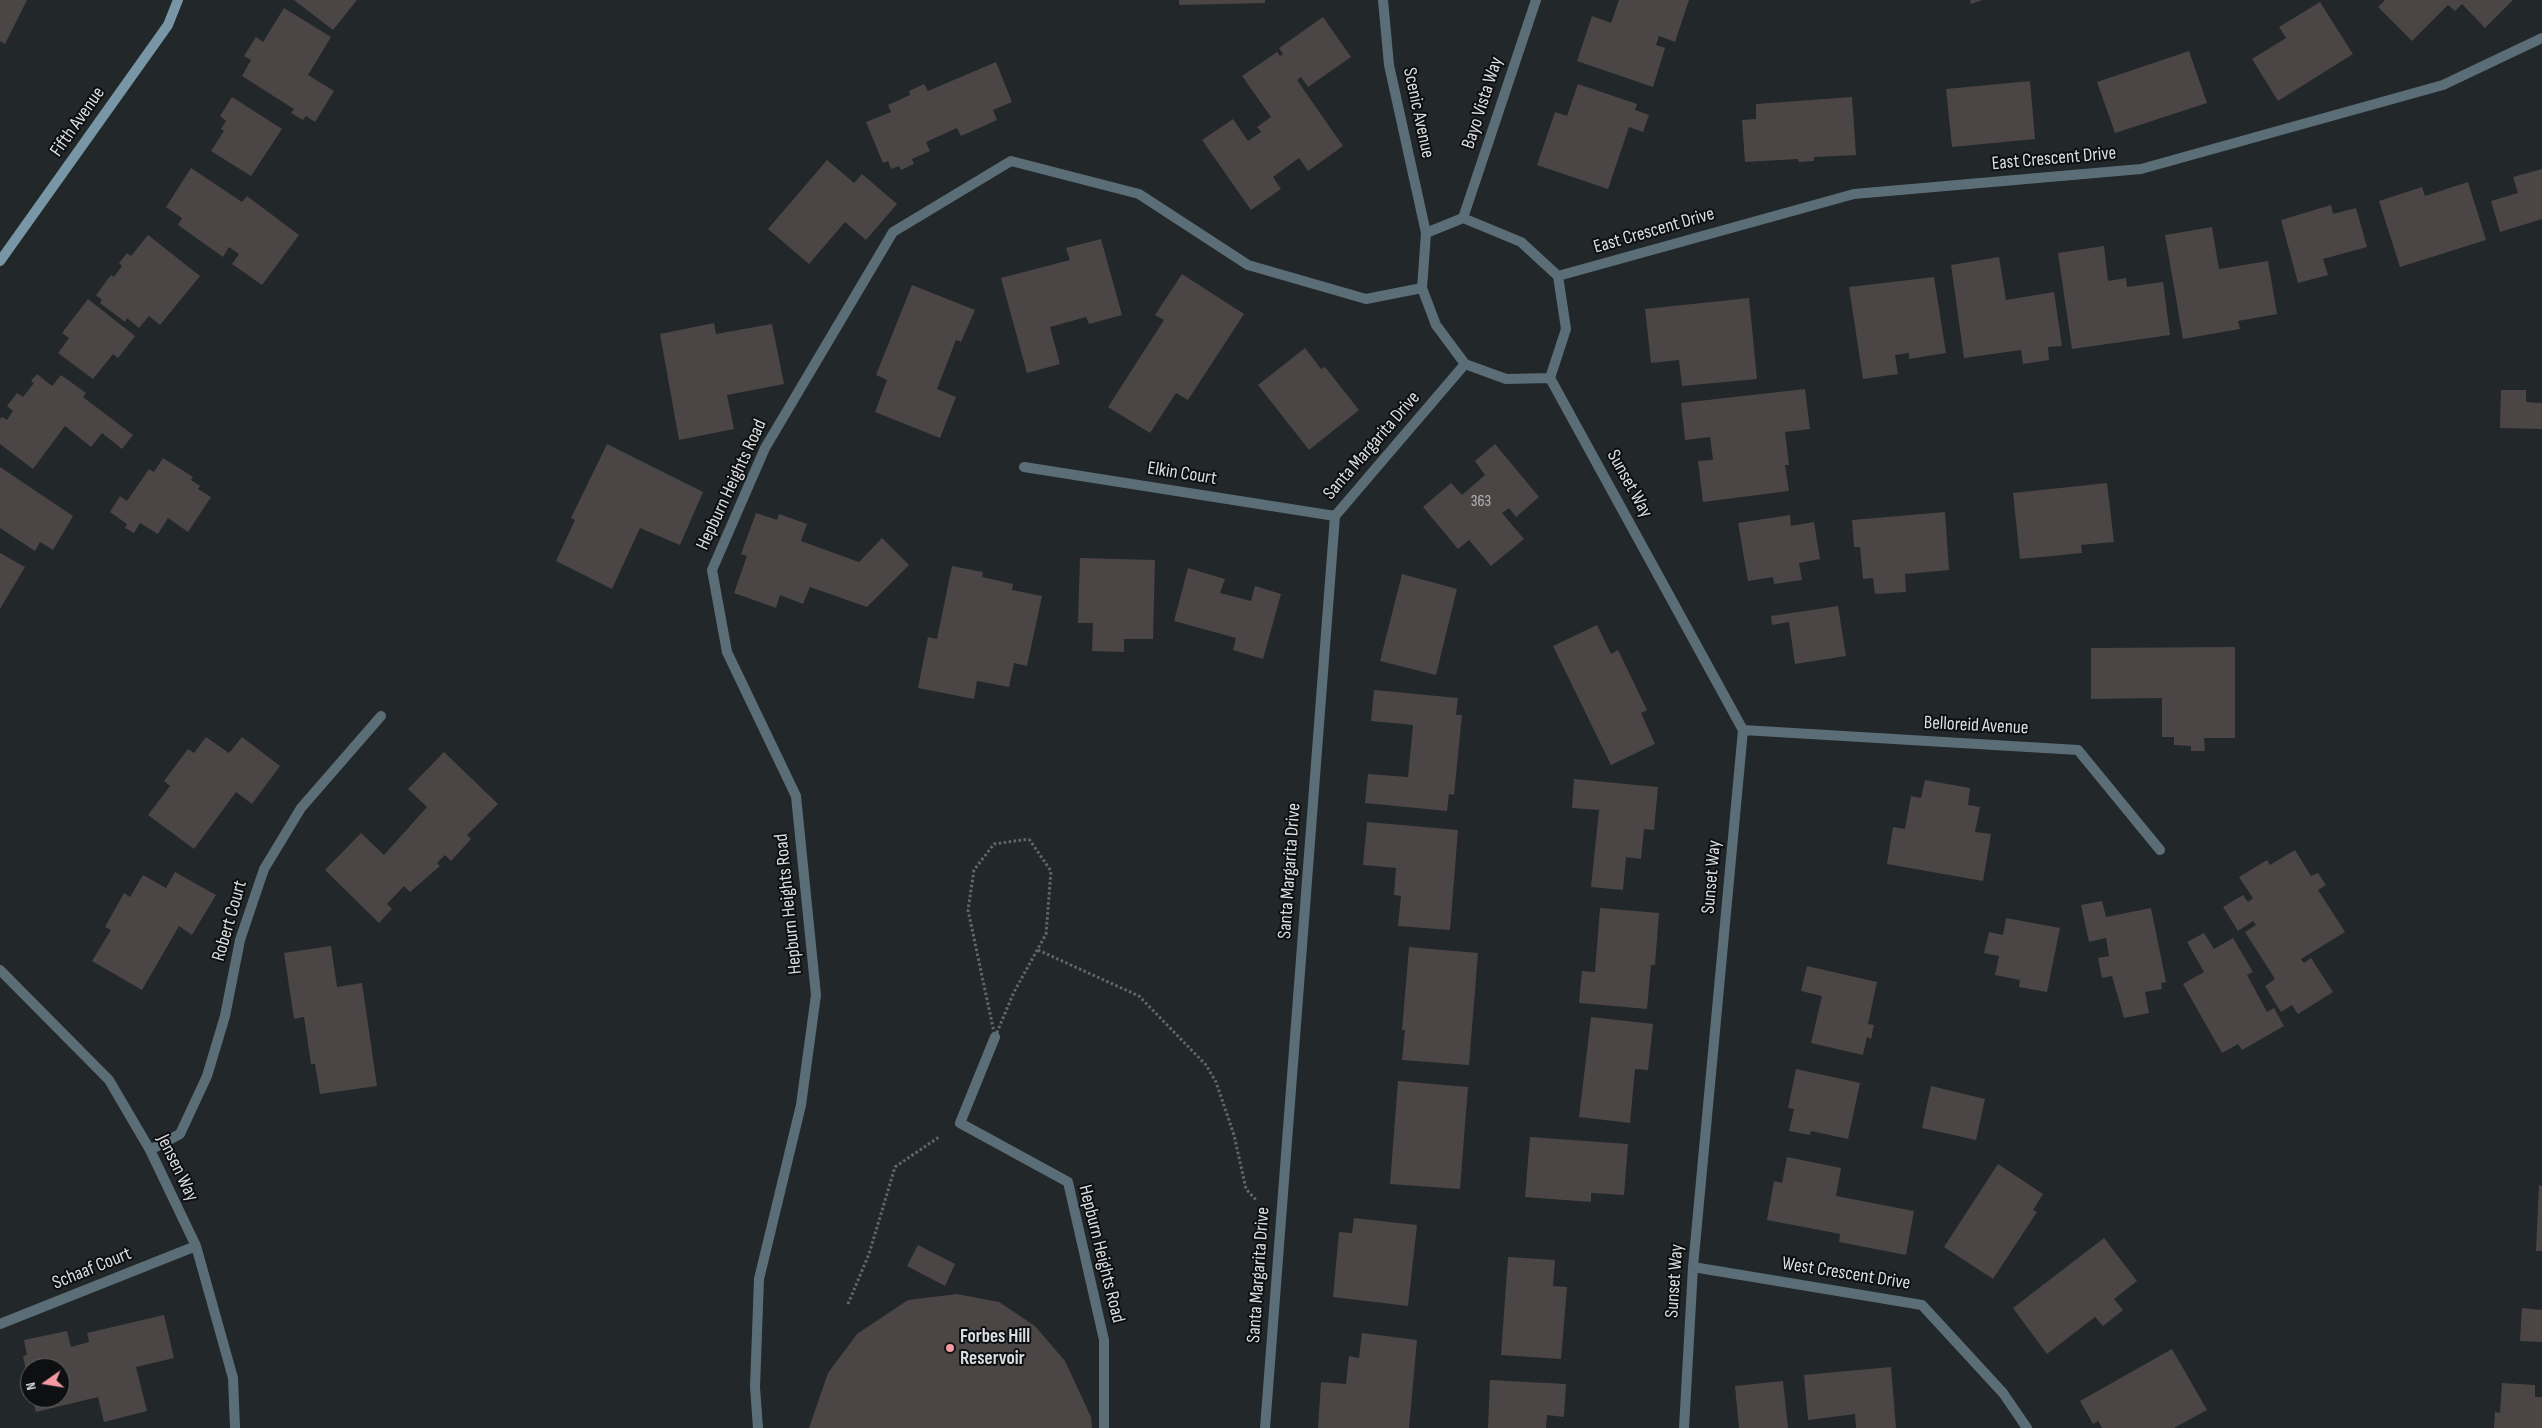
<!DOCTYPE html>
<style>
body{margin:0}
#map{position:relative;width:2542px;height:1428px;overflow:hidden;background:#222729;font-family:"Sofia Sans Condensed",sans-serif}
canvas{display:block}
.north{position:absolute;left:20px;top:1358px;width:50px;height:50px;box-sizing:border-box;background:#0d0f11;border:1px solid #5f6264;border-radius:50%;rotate:257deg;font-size:14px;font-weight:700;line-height:20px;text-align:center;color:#dbdee0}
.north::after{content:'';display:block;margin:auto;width:18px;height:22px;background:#f49aa3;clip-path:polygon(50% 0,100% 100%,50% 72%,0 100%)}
</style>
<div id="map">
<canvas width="2542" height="1428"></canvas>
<div class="north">N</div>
</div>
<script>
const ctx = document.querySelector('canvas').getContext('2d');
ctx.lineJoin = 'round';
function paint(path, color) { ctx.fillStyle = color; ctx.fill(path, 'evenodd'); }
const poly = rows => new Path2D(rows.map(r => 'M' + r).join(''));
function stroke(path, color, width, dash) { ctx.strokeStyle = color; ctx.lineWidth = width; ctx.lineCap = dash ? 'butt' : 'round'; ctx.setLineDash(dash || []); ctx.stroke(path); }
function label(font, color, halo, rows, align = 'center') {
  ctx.font = font + ' "Sofia Sans Condensed",sans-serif'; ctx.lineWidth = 4; ctx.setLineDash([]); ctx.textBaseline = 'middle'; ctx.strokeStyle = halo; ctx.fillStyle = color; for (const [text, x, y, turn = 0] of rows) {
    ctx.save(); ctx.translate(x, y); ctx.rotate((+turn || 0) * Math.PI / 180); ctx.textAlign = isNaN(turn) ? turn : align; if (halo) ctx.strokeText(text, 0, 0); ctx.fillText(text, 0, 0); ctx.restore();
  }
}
paint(poly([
 [0,0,27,0,5,44,0,41],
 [294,0,357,0,333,30],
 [1179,0,1265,0,1265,3,1179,5],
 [1619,0,1689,0,1675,42,1659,36,1656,45,1665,48,1653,87,1577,61,1592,16,1611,23],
 [1970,0,1982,0,1971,4],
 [2385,0,2513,0,2485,28,2462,4,2455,11,2448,5,2412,41,2378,7],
 [2320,2,2353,54,2278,101,2252,59,2286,38,2279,27],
 [284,8,331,37,308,75,334,91,315,122,306,116,303,120,291,113,294,109,242,76,251,60,244,56,256,37,263,42],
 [1323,17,1351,57,1308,87,1301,77,1297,80,1343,146,1308,171,1299,158,1273,177,1281,189,1251,210,1202,140,1233,119,1248,141,1261,132,1257,127,1271,117,1242,76,1277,52,1280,56,1283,54,1279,48],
 [2189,51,2207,103,2115,133,2097,82],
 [996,62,1012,102,993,110,997,120,961,136,957,128,926,142,930,151,912,159,914,164,901,170,899,166,891,169,888,161,883,163,866,122,891,112,888,105,910,95,909,91,924,84,928,91],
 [2030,81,2035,139,1952,147,1946,89],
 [1578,84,1637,104,1635,110,1649,115,1643,132,1629,127,1608,189,1537,165,1555,112,1567,116],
 [232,97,282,129,251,176,211,151,224,131,221,129,226,121,220,116],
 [1852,97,1856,155,1814,157,1814,161,1799,162,1798,159,1745,162,1742,120,1756,119,1756,104],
 [827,160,854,183,862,174,897,204,866,240,845,222,809,264,768,229],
 [191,168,242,202,247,196,299,235,262,285,232,264,239,254,229,247,223,257,178,225,182,218,166,207],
 [2542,169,2542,219,2500,232,2491,201,2518,193,2513,177],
 [2468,182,2486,240,2400,267,2379,201,2422,187,2425,196],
 [2331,205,2333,214,2356,208,2367,247,2323,259,2328,275,2298,283,2281,220],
 [2212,227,2219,269,2268,261,2277,314,2238,321,2240,329,2183,339,2165,235],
 [148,235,200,276,160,325,149,316,139,328,127,318,125,322,100,303,102,300,96,295,111,275,114,277,122,266,119,263,127,253,131,256],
 [1101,239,1122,315,1089,324,1086,317,1050,327,1060,364,1027,373,1001,278,1070,260,1066,248],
 [2104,246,2108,281,2126,278,2127,287,2163,282,2170,335,2072,349,2058,253],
 [1999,257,2006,300,2054,292,2062,346,2048,347,2049,360,2023,364,2021,350,1964,358,1951,265],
 [1182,274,1244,314,1188,400,1176,393,1150,433,1108,407,1164,320,1155,315],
 [1934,277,1946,353,1909,359,1909,353,1895,355,1898,374,1863,379,1849,287],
 [912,285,975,310,961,342,956,340,937,389,956,397,940,438,875,412,887,380,876,375],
 [1749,298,1757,379,1682,386,1679,360,1651,363,1645,309],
 [88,299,135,336,118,358,113,354,93,379,58,353,69,338,62,333],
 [714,323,716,334,772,324,784,384,727,395,734,429,679,440,660,334],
 [1305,348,1321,369,1325,367,1359,410,1309,450,1258,385],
 [37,374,52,386,61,375,86,393,83,397,133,435,122,449,102,433,91,447,65,426,33,469,0,444,0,419,2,417,7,420,13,411,7,406,17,393,23,397,34,383,31,381],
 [1805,389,1810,429,1785,432,1789,465,1785,465,1789,491,1703,502,1698,461,1713,460,1710,437,1685,440,1681,403],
 [2501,390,2526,390,2526,402,2542,403,2542,429,2500,428],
 [607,444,703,492,680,545,640,528,612,589,556,561,575,520,571,518],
 [1495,444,1539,497,1516,517,1509,508,1502,513,1524,539,1491,566,1469,540,1458,549,1423,507,1451,483,1462,495,1485,475,1475,461],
 [163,458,193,477,191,480,200,486,198,489,211,497,188,532,168,518,158,534,140,523,134,533,125,528,127,524,110,512,120,496,127,501,149,469,154,472],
 [0,467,73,516,53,550,40,542,35,551,0,528],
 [2107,483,2114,542,2081,545,2082,553,2020,559,2013,493],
 [1945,512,1949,570,1905,574,1906,592,1875,594,1873,578,1863,579,1860,547,1854,547,1852,520],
 [756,513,777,520,779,514,807,524,801,541,859,562,882,538,909,565,867,607,810,587,803,604,780,595,776,608,734,593,747,556,741,554],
 [1790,515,1791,526,1814,522,1820,559,1799,563,1802,580,1774,584,1773,577,1748,581,1738,523],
 [0,553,25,567,0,609],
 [1080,558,1155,560,1153,639,1124,639,1124,652,1092,651,1093,623,1078,623],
 [952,566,983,572,982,577,1013,584,1012,590,1042,596,1027,666,1014,663,1009,687,977,681,974,699,918,688,928,637,937,639],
 [1188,568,1225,579,1220,593,1251,601,1255,586,1281,594,1263,659,1233,650,1236,638,1174,621],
 [1402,574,1457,589,1436,675,1380,661],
 [1838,606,1846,656,1795,664,1789,622,1772,625,1771,616],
 [1597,625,1611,654,1618,650,1647,710,1641,713,1655,744,1611,765,1553,646],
 [2235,647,2235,738,2204,738,2205,751,2191,751,2191,746,2174,745,2174,737,2162,737,2162,698,2091,699,2091,648],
 [1374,690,1458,698,1456,715,1462,715,1454,795,1449,794,1447,811,1365,803,1368,774,1408,777,1413,725,1371,721],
 [206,737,229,753,242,737,280,766,252,804,236,792,194,849,148,815,170,786,164,781,188,749,194,753],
 [444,752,498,804,467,835,471,839,451,861,445,855,437,863,440,866,410,892,404,886,387,904,392,909,379,923,325,870,361,833,384,855,427,807,408,789],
 [1574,779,1658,787,1654,830,1644,829,1641,859,1626,857,1623,890,1591,887,1599,810,1572,808],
 [1925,780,1970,788,1968,805,1980,807,1975,832,1991,834,1983,881,1887,864,1893,827,1905,829,1911,796,1921,798],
 [1367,822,1458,830,1450,930,1398,926,1401,896,1394,895,1396,868,1363,865],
 [2295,850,2311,876,2318,873,2326,885,2318,890,2345,932,2301,959,2304,963,2311,958,2333,992,2298,1014,2292,1005,2281,1012,2265,986,2275,979,2245,932,2256,925,2253,921,2238,931,2223,907,2243,895,2248,902,2253,898,2239,877,2267,860,2270,865],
 [175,872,216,895,192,935,179,926,142,990,92,961,111,930,105,927,124,893,130,897,143,875,166,888],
 [2102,901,2106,917,2151,908,2166,982,2161,983,2162,989,2145,992,2149,1013,2124,1018,2112,976,2102,978,2098,958,2109,956,2106,938,2089,942,2081,905],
 [1600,908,1659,913,1655,965,1651,965,1647,1009,1579,1003,1582,971,1595,972],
 [2006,918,2060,928,2047,992,2019,987,2020,980,1995,975,1999,956,1984,953,1989,932,2003,935],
 [2204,933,2214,949,2233,938,2253,972,2247,975,2267,1012,2274,1008,2284,1026,2242,1050,2238,1044,2222,1053,2183,984,2204,972,2187,942],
 [331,946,337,987,362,983,377,1086,320,1094,315,1064,311,1064,304,1017,294,1019,284,953],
 [1409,947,1478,953,1469,1065,1402,1060,1405,1030,1402,1030],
 [1807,966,1877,982,1868,1024,1874,1025,1871,1039,1867,1037,1863,1055,1811,1043,1822,996,1801,991],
 [1591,1017,1653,1024,1648,1070,1635,1069,1630,1123,1579,1117],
 [1796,1069,1860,1083,1848,1139,1811,1131,1810,1135,1789,1131,1794,1109,1788,1108],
 [1398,1081,1468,1087,1460,1189,1390,1184],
 [1931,1086,1985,1099,1976,1140,1922,1128],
 [1530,1137,1628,1144,1624,1195,1591,1193,1591,1202,1525,1197],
 [1787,1157,1841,1168,1836,1196,1914,1211,1906,1255,1839,1242,1840,1234,1767,1220,1774,1181,1782,1183],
 [1998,1164,2043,1194,2033,1210,2037,1212,1993,1279,1944,1247],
 [2539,1185,2542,1186,2542,1251,2536,1251],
 [1354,1218,1417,1225,1408,1306,1333,1297,1339,1232,1352,1233],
 [2104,1238,2137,1281,2114,1299,2123,1310,2103,1326,2095,1317,2047,1354,2013,1308],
 [918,1245,955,1264,945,1286,907,1266],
 [1508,1257,1555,1260,1553,1286,1567,1287,1561,1359,1501,1355],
 [957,1294,999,1302,1035,1326,1065,1361,1091,1417,1092,1428,809,1428,828,1373,857,1334,908,1300],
 [2522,1308,2542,1310,2542,1342,2520,1341],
 [164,1315,174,1358,136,1367,147,1411,104,1422,98,1397,36,1412,32,1398,60,1398,60,1368,30,1368,29,1384,23,1356,27,1355,24,1340,67,1331,71,1347,89,1342,87,1333],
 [1362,1333,1417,1340,1409,1428,1318,1428,1321,1382,1346,1384,1349,1356,1359,1358],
 [2172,1349,2207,1410,2174,1428,2102,1428,2098,1421,2093,1424,2080,1401],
 [1891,1367,1896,1428,1856,1428,1855,1414,1808,1420,1804,1375],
 [1490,1380,1566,1384,1564,1417,1547,1415,1546,1428,1488,1428],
 [1783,1381,1788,1428,1739,1428,1735,1386],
 [2502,1383,2535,1385,2535,1397,2542,1397,2542,1428,2494,1428,2495,1412,2500,1413]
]), '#4c4545');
stroke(poly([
 [1029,839,1051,871,1046,934,1014,992,995,1037,968,910,974,870,994,844,1029,839],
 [1038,950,1139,996,1206,1065,1216,1082,1234,1135,1246,1189,1256,1200],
 [848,1304,869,1254,895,1167,939,1137]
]), '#626769', 3, [2.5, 2.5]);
stroke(poly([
 [727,652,796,796,816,995,801,1105,759,1279,755,1387,758,1428],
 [995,1037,960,1123,1068,1182,1104,1340,1104,1428]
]), '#5b6e77', 10);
stroke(poly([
 [1383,0,1389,65,1426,233],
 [1463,218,1521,242,1558,276,1566,329,1550,378,1506,379,1465,364,1436,325,1422,288,1426,233,1463,218],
 [1463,218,1536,0],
 [1558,276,1854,194,2141,169,2443,85,2542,38],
 [1550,378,1743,730,1693,1267,1684,1428],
 [1024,467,1335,516],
 [727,652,712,570,765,448,893,232,1011,161,1139,194,1248,265,1366,299,1422,288],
 [1743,730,2078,750,2160,850],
 [0,970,109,1080,150,1150,196,1246,233,1378,235,1428],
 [150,1150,180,1134,207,1076,225,1016,240,940,264,869,301,808,381,716],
 [1693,1267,1922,1305,2003,1393,2027,1428],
 [0,1324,196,1246],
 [1265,1428,1335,516,1465,364]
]), '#5b6e77', 10);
stroke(poly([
 [0,261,168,25,178,0]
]), '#7896a5', 10);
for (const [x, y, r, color] of [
 [950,1348,5,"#f49aa3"]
]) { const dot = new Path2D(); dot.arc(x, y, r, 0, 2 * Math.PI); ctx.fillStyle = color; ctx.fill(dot); stroke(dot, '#0d0f11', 2); }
label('16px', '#b7b8b9', null, [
 ["363",1481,502]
]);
label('19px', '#dbdee0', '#0d0f11', [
 ["Bayo Vista Way",1483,103,-72],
 ["Scenic Avenue",1418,113,78],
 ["Fifth Avenue",78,122,-55],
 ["East Crescent Drive",2054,159,-5],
 ["East Crescent Drive",1654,231,-16],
 ["Santa Margarita Drive",1372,446,-49],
 ["Elkin Court",1182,474,9],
 ["Sunset Way",1629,484,61],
 ["Hepburn Heights Road",732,485,-65],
 ["Belloreid Avenue",1976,726,3],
 ["Santa Margarita Drive",1290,871,-86],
 ["Sunset Way",1712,877,-85],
 ["Hepburn Heights Road",789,904,-96],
 ["Robert Court",230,921,-74],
 ["Jensen Way",177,1168,64],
 ["Hepburn Heights Road",1101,1254,76],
 ["Schaaf Court",92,1269,-22],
 ["West Crescent Drive",1846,1274,9],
 ["Santa Margarita Drive",1259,1275,-86],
 ["Sunset Way",1675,1281,-86]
]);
label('bold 19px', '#dbdee0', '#0d0f11', [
 ["Forbes Hill",960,1337],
 ["Reservoir",960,1359]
], 'left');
</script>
